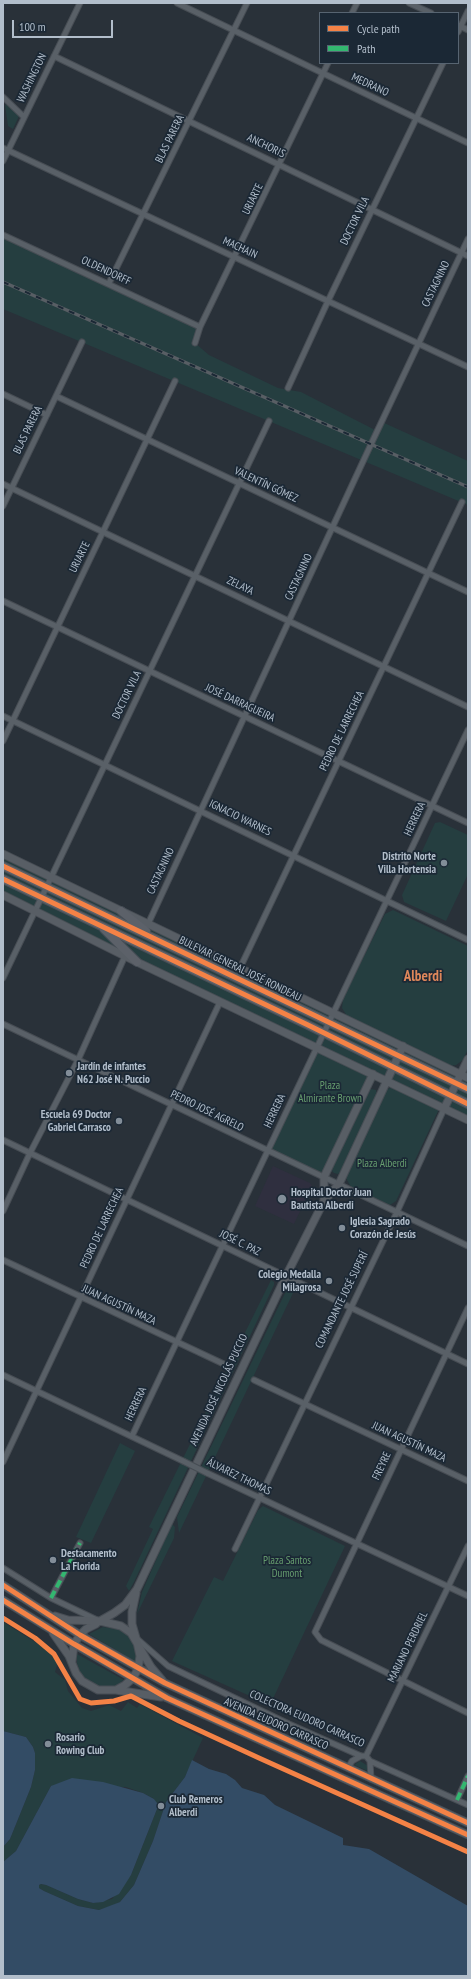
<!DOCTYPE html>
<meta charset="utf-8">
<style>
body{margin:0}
#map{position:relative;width:471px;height:1979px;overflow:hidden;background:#293139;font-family:"PT Sans Narrow",sans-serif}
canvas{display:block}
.frame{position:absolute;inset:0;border:4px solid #b2becb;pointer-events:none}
.legend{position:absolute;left:319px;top:12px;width:140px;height:52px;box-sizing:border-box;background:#1b2835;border:1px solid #576471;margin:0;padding:5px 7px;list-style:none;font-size:12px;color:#b2becb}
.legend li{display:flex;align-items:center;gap:8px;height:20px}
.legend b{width:20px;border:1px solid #576471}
.scale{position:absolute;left:12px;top:20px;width:101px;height:18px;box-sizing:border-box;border:2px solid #b2becb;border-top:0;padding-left:5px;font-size:12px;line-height:14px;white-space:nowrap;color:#b2becb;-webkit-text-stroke:3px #1b2835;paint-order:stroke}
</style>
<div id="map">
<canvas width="471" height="1979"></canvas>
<div class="frame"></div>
<ul class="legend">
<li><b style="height:5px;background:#f48246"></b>Cycle path</li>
<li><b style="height:5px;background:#33b770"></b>Path</li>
</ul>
<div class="scale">100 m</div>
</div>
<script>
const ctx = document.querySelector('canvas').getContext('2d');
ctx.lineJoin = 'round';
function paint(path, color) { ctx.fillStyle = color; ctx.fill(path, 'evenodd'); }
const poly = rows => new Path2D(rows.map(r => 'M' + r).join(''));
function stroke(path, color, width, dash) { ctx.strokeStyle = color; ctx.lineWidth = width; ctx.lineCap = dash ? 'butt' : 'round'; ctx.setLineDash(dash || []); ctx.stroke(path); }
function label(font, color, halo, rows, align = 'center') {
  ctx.font = font + ' "PT Sans Narrow",sans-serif'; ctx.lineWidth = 3.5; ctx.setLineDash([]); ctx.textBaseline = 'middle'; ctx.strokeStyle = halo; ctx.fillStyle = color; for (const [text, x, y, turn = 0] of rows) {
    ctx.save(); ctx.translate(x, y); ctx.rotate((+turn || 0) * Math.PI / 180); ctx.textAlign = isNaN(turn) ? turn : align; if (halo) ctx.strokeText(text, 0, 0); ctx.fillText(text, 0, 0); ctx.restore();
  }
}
paint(poly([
 [273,1166,310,1183,312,1186,294,1224,255,1206]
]), '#2f2f3f');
paint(poly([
 [7,104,19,116,13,129,8,126,5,105],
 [3,235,200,327,195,343,209,355,278,388,301,392,377,431,382,422,468,461,468,505,3,309],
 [440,822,468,835,468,874,446,921,404,902,402,895,435,823],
 [3,854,468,1078,468,1120,373,1074,324,1177,268,1151,317,1047,3,895],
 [393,910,468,946,468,1049,463,1060,456,1065,450,1066,349,1019,342,1008,343,999,385,914],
 [392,1087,439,1109,396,1201,390,1205,351,1187,346,1178,386,1090],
 [371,1089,376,1090,377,1095,340,1172,338,1174,334,1173,332,1171,333,1167,369,1092],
 [271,1280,274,1282,274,1285,134,1582,129,1591,126,1586,153,1529,149,1527],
 [287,1289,290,1289,293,1293,179,1533,177,1517],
 [120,1443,135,1451,91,1543,76,1537],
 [263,1506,345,1546,270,1705,172,1661,214,1577,223,1581,258,1510],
 [172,1524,175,1527,174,1538,137,1614,142,1592],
 [3,1622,48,1650,58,1662,55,1672,65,1680,68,1691,82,1708,91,1711,109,1705,121,1711,128,1702,137,1708,140,1704,203,1738,185,1777,166,1802,153,1841,134,1885,120,1902,112,1906,99,1910,78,1906,44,1891,39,1888,39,1885,41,1884,46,1885,78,1899,93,1903,112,1899,131,1875,157,1809,154,1799,143,1793,126,1787,51,1786,16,1851,3,1862,3,1847,10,1839,31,1787,35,1770,35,1753,33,1747,26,1737,3,1731],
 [103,1627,118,1629,129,1636,134,1643,136,1652,136,1662,89,1634],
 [77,1654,124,1680,114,1687,98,1687,85,1679,81,1675,77,1663],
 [360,1761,368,1766,368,1771,354,1765]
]), '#253e40');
paint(poly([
 [3,1731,26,1737,33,1747,35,1753,35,1770,31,1787,10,1839,3,1847],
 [192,1760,209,1769,226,1774,235,1780,242,1788,264,1795,275,1805,343,1838,343,1845,369,1849,468,1906,468,1976,3,1976,3,1862,16,1851,51,1786,72,1778,103,1782,143,1793,154,1799,157,1803,157,1809,131,1875,119,1894,103,1902,93,1903,78,1899,46,1885,41,1884,39,1885,39,1888,44,1891,78,1906,99,1910,120,1902,134,1885,153,1841,166,1802,185,1777]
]), '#334c65');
const street = poly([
 [177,3,468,143],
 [409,3,431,13],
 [352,13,357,3],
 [458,25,468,30],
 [458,32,468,11],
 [54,56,468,256],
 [3,97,24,117],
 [3,148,468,367],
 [3,161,80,3],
 [3,235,200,327],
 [109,283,247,3],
 [195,343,200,327,328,63],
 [288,388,328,301,443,63],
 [3,394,47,415],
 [56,396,468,592],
 [3,484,468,707],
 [3,506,82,342],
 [3,601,468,823],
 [3,716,468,940],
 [3,741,175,381],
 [148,924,373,440,468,239],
 [240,968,462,502],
 [3,978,269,421],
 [3,1024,468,1246],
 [3,1140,468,1364],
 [3,1211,30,1153,78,1060,125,956],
 [3,1260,228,1366],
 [468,1308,315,1632,321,1640,468,1713],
 [3,1375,183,1461],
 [254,1380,468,1481],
 [132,1436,468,730],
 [3,1462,220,1002],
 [207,1473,468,1596],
 [235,1549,397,1212,444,1109],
 [3,1568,51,1598,97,1620],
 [51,1598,80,1543],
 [134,1636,168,1666,289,1724,361,1756,366,1756,370,1761,468,1805],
 [366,1756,468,1546],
 [370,1761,371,1779],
 [348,1768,352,1761,361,1756],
 [457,1800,468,1776]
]);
const secondary = poly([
 [3,854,468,1078],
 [3,895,137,962,468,1120],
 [444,1109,468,1059],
 [324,1201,324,1177,373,1074],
 [3,1585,80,1635,165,1683,468,1823],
 [136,1593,132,1612,132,1624,136,1638],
 [3,1600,74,1644,167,1698,468,1835],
 [55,1616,68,1620,100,1621,121,1626,131,1633,151,1667,162,1680],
 [93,1625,114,1613,125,1605,137,1589,286,1276,324,1201,339,1184,403,1046],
 [53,1633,69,1656,76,1673,82,1681,98,1690,116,1690,125,1685,133,1678,138,1669,140,1656,137,1642],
 [72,1661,74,1644,80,1635,86,1629,96,1624],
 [116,1690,161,1697]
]);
const primary = poly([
 [3,866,468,1089],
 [3,879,308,1025,468,1104],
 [121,911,146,931],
 [104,929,137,962]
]);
stroke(street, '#474d54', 7);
stroke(secondary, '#474d54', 9);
stroke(primary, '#464e56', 10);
stroke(street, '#596067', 5);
stroke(secondary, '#585e65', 7);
stroke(primary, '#5c6169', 8);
const rail = poly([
 [3,282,468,487]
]);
stroke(rail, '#585e64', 3.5);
stroke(rail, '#1b2835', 2, [6]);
const streetBridge = poly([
 [183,1461,207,1473]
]);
stroke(streetBridge, '#474d54', 7, []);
stroke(streetBridge, '#596067', 5);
stroke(poly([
 [51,1598,80,1543],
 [457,1800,468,1776]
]), '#33b770', 4, [8, 4]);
stroke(poly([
 [3,866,468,1089],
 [3,879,308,1025,468,1104],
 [3,1585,80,1635,165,1683,468,1823],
 [3,1600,74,1644,167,1698,468,1835],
 [3,1618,35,1638,54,1654,80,1699,91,1703,114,1701,131,1696,179,1721,259,1758,468,1852]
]), '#f48246', 5);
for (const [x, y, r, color] of [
 [444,863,4,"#828d98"],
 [69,1073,4,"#828d98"],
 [119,1121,4,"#828d98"],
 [282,1199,5,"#828d98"],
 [342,1228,4,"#828d98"],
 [329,1281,4,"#828d98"],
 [53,1560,4,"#828d98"],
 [48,1744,4,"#828d98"],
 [161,1806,4,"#828d98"]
]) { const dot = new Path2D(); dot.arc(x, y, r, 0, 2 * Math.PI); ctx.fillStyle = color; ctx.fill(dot); stroke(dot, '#1b2835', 1.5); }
label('11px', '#b2becb', '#1b2835', [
 ["WASHINGTON",32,78,-64],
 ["MEDRANO",370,85,25],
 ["BLAS PARERA",170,139,-64],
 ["ANCHORIS",266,146,26],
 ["URIARTE",253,199,-64],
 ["DOCTOR VILA",355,221,-64],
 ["MACHAIN",240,248,25],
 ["OLDENDORFF",106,271,25],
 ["CASTAGNINO",436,284,-64],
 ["BLAS PARERA",28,430,-64],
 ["VALENTÍN GÓMEZ",266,485,25],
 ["URIARTE",80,557,-64],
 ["CASTAGNINO",299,577,-65],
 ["ZELAYA",240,586,26],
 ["DOCTOR VILA",127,695,-64],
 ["JOSÉ DARRAGUEIRA",240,703,25],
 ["PEDRO DE LARRECHEA",342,731,-64],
 ["IGNACIO WARNES",240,818,26],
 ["HERRERA",415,819,-65],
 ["CASTAGNINO",161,871,-65],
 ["BULEVAR GENERAL JOSÉ RONDEAU",240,969,26],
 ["PEDRO JOSÉ AGRELO",207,1111,26],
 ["HERRERA",275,1111,-65],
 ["PEDRO DE LARRECHEA",102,1228,-65],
 ["JOSÉ C. PAZ",240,1243,26],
 ["COMANDANTE JOSÉ SUPERÍ",342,1300,-64],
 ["JUAN AGUSTÍN MAZA",119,1305,25],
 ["AVENIDA JOSÉ NICOLÁS PUCCIO",219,1390,-65],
 ["HERRERA",136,1404,-65],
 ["JUAN AGUSTÍN MAZA",409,1442,25],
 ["FREYRE",382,1466,-65],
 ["ÁLVAREZ THOMAS",239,1477,26],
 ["MARIANO PERDRIEL",408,1647,-64],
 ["COLECTORA EUDORO CARRASCO",307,1719,24],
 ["AVENIDA EUDORO CARRASCO",276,1724,24]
]);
label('bold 11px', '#b2becb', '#1b2835', [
 ["Distrito Norte",436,857,"right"],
 ["Villa Hortensia",436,870,"right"],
 ["Jardín de infantes",77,1067],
 ["N62 José N. Puccio",77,1080],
 ["Escuela 69 Doctor",111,1115,"right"],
 ["Gabriel Carrasco",111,1128,"right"],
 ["Hospital Doctor Juan",291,1193],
 ["Bautista Alberdi",291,1206],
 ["Iglesia Sagrado",350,1222],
 ["Corazón de Jesús",350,1235],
 ["Colegio Medalla",321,1275,"right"],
 ["Milagrosa",321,1288,"right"],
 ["Destacamento",61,1554],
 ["La Florida",61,1567],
 ["Rosario",56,1738],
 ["Rowing Club",56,1751],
 ["Club Remeros",169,1800],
 ["Alberdi",169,1813]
], 'left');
label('11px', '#679e6f', '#1b2835', [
 ["Plaza",330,1086],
 ["Almirante Brown",330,1099],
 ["Plaza Alberdi",382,1164],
 ["Plaza Santos",287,1561],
 ["Dumont",287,1574]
]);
label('bold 15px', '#de875a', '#1b2835', [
 ["Alberdi",423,977]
]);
</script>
